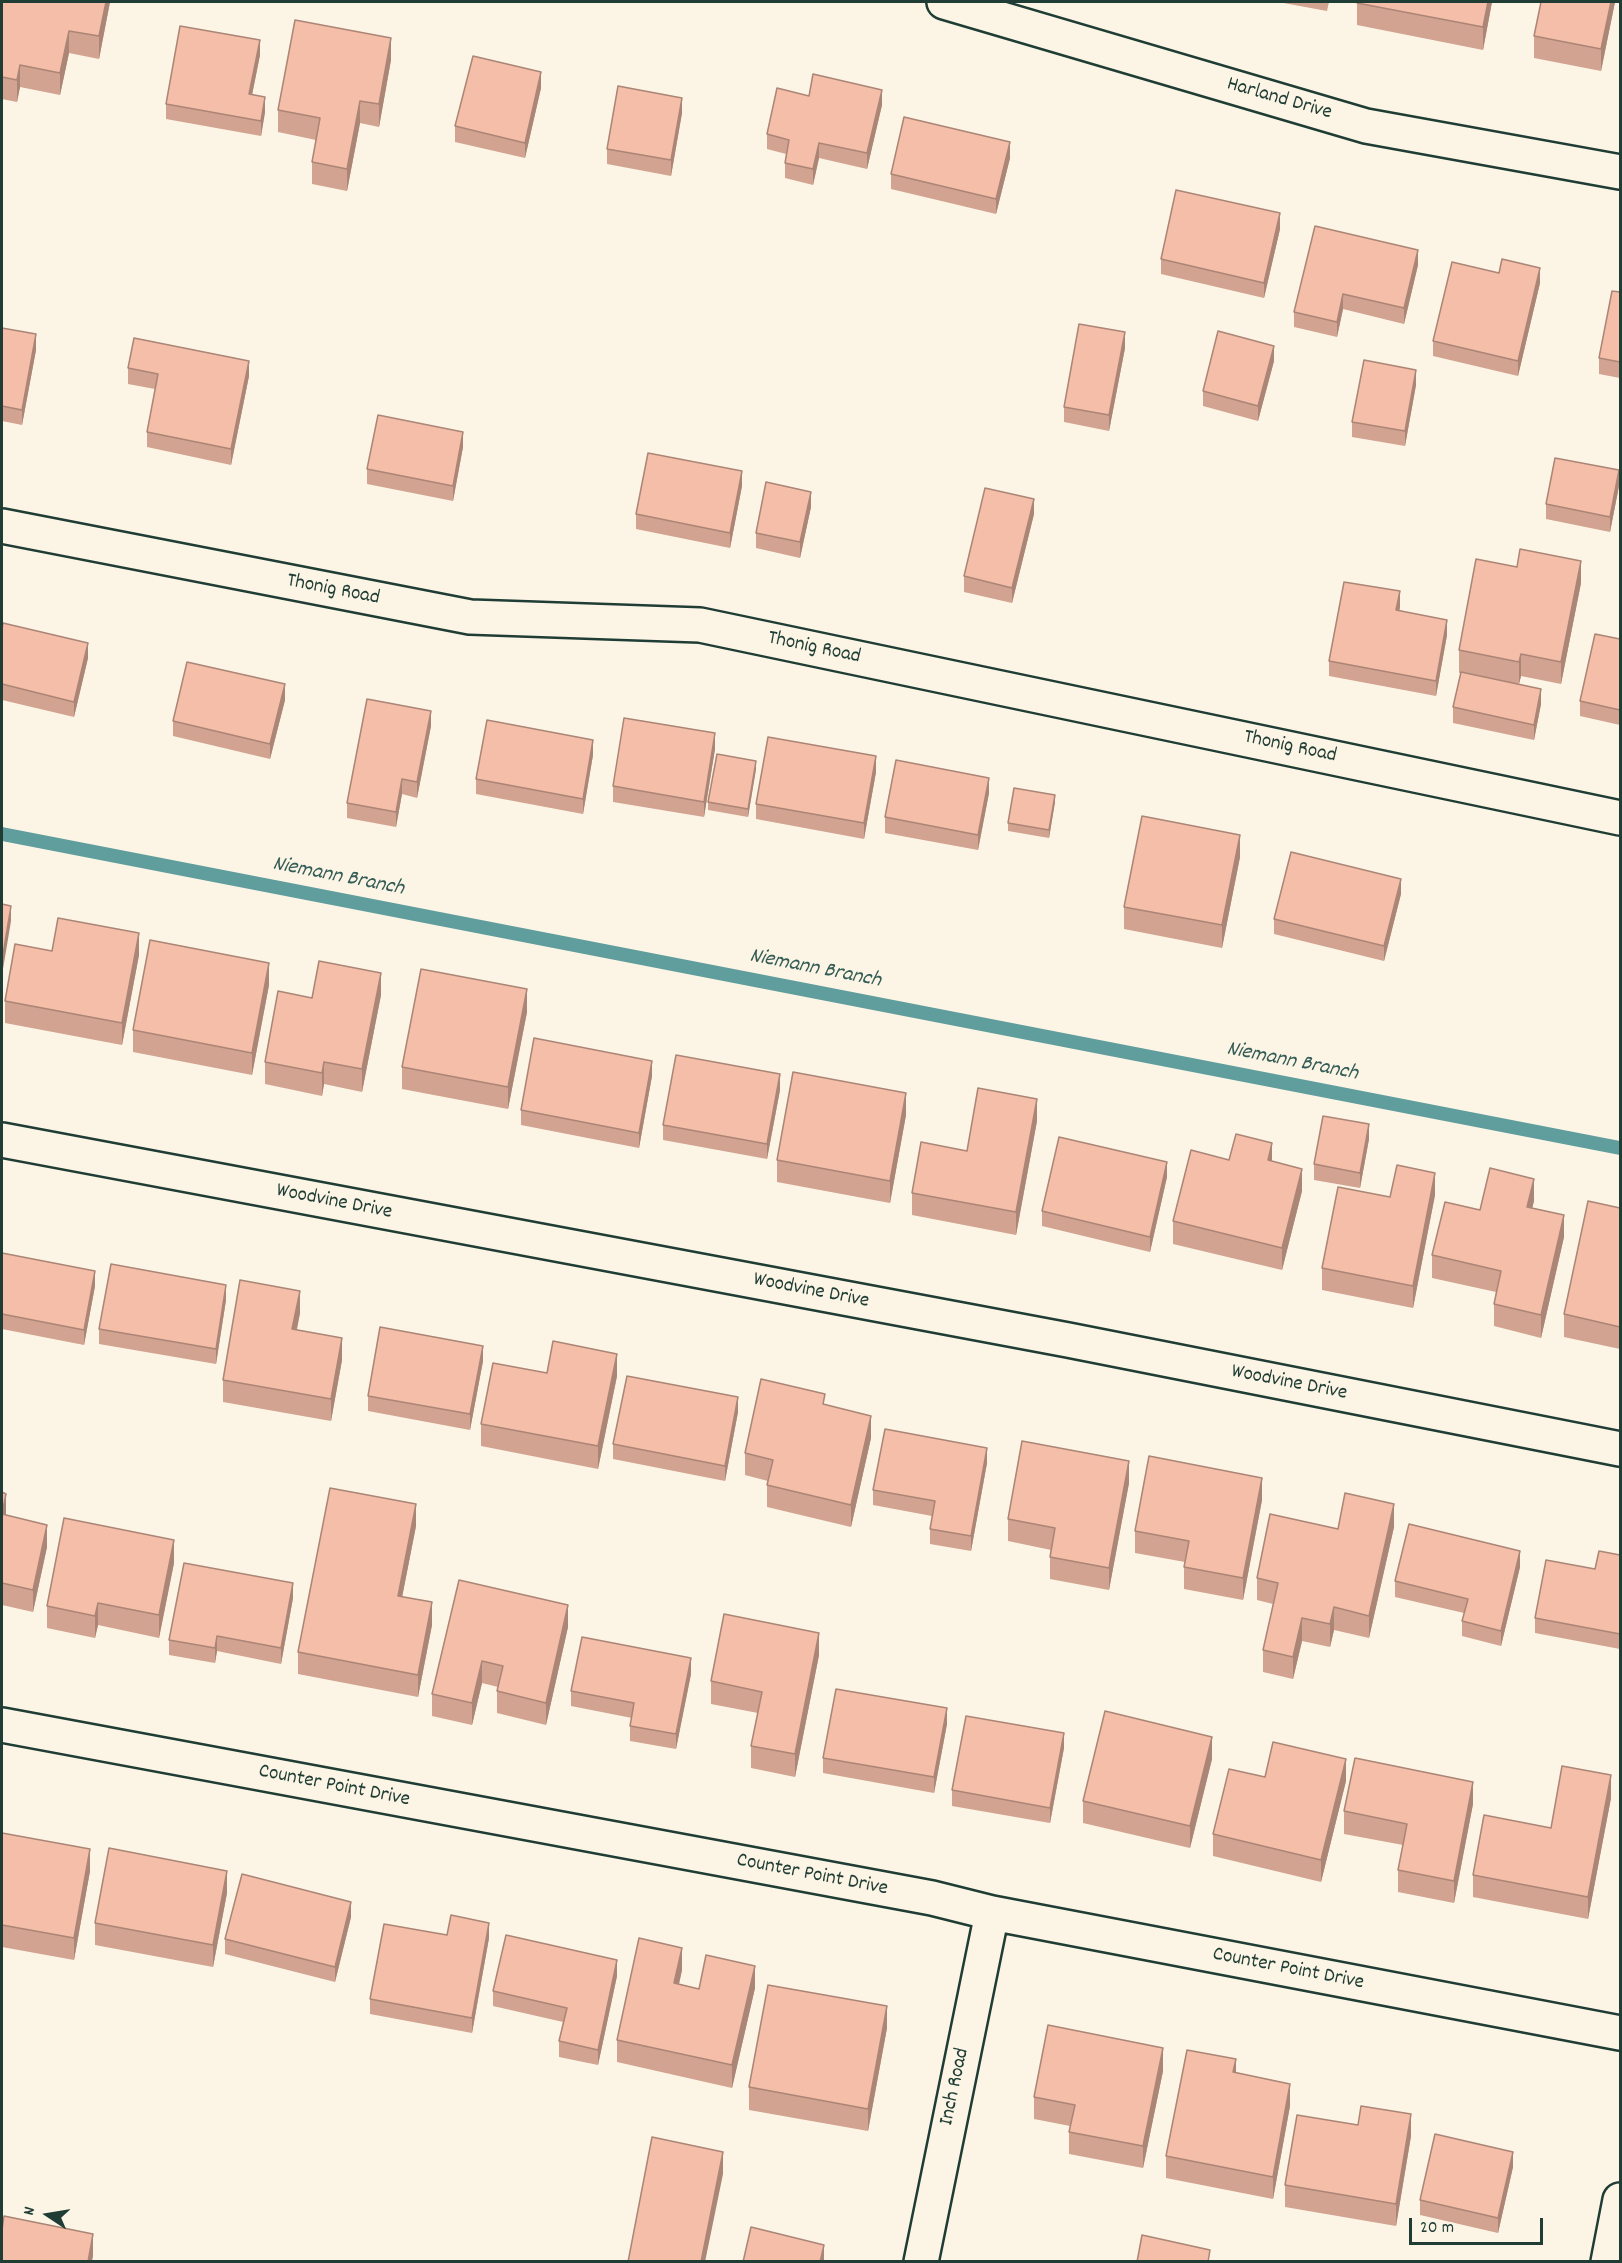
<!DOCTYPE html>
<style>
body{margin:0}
#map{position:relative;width:1622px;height:2263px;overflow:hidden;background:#fcf5e5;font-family:Dekko,sans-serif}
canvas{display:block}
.frame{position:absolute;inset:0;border:3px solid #1f3d34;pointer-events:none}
.north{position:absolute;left:18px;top:2185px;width:60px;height:60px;-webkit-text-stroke:4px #fcf5e5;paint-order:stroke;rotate:282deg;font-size:16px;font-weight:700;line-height:24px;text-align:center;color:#1f3d34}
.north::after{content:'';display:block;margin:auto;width:21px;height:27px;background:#1f3d34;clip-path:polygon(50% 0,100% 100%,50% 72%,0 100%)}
.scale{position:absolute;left:1409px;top:2218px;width:134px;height:27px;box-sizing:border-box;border:3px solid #1f3d34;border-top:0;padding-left:8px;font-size:18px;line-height:21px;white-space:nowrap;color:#1f3d34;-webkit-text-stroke:4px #fcf5e5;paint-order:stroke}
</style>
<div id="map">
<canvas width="1622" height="2263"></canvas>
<div class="frame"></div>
<div class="north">N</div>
<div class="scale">20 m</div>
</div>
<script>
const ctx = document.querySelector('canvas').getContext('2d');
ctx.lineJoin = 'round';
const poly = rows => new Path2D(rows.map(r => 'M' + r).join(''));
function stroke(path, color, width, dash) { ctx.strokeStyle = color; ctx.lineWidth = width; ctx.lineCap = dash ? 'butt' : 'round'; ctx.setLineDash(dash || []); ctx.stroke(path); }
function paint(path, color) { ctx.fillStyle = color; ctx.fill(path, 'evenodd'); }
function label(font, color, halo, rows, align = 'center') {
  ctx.font = font + ' Dekko,sans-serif'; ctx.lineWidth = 4.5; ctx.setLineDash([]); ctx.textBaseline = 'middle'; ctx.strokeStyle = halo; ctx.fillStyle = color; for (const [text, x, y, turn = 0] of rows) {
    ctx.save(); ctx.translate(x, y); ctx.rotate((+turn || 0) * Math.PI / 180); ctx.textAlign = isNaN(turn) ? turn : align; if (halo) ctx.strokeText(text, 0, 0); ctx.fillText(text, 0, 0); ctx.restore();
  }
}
stroke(poly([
 [2,834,1620,1148]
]), '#609d9d', 14);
const minor = poly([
 [944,2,1366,126,1620,172],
 [2,526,470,617,700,625,1620,818],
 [2,1140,1068,1340,1620,1449],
 [2,1725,932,1898,992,1913,1620,2033],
 [921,2262,992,1913],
 [1608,2262,1620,2200]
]);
stroke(minor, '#1f3d34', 38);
stroke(minor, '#fcf5e5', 33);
paint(poly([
 [2,2,110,2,99,59,69,53,60,95,20,87,17,102,2,99],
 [1278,2,1329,2,1327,11],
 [1357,2,1492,2,1483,50,1357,25],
 [1541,2,1615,2,1601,71,1534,58,1534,36],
 [260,55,252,95,265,112,261,136,166,119,166,104],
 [391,60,379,127,360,123,347,191,312,184,312,162,316,140,278,132,278,110],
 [541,88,525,158,455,142,455,126],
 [809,96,882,105,867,169,819,158,813,185,785,178,785,163,786,154,767,149,767,134],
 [682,113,671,176,607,164,607,149],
 [1010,158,996,214,891,189,891,174],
 [1280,229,1264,298,1161,274,1161,259],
 [1418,265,1404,324,1343,309,1337,337,1294,327,1294,312],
 [1540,283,1518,376,1433,356,1433,341],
 [1620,292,1620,378,1599,374,1599,358],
 [2,328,36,350,22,425,2,421],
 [1125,348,1109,431,1064,422,1064,407],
 [1274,361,1258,421,1203,406,1203,391],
 [128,368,249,376,231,465,147,447,147,432,155,389,128,384],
 [1416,385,1405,446,1352,437,1352,422],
 [463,447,453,501,367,484,367,469],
 [742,486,730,548,636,529,636,514],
 [1619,486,1610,532,1546,519,1546,504],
 [811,507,800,558,756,548,756,533],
 [1034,514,1012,603,964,592,964,576],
 [1581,583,1561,684,1521,676,1519,684,1493,679,1541,704,1534,740,1453,723,1453,707,1461,673,1459,673,1459,650],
 [1400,607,1399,611,1447,635,1436,696,1329,676,1329,661],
 [2,629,88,658,74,717,2,700],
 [1620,639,1620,725,1580,716,1580,701],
 [285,700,270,759,173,736,173,721],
 [431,726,417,798,402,794,396,827,347,818,347,803],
 [715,749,704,817,613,802,613,786],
 [593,755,583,814,476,794,476,779],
 [756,769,748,817,708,810,708,802],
 [876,772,864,839,756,819,756,804],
 [989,793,978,850,885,833,885,817],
 [1055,802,1049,838,1008,831,1008,823],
 [1240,857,1222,948,1124,929,1124,907],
 [1401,894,1384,961,1274,934,1274,919],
 [52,951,139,955,122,1045,5,1023,5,1001],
 [269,985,252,1075,133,1052,133,1030],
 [381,995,362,1092,324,1084,322,1096,265,1084,265,1062,312,998],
 [527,1012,508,1109,402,1089,402,1067],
 [652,1076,639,1148,521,1125,521,1110],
 [780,1090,767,1159,663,1140,663,1125],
 [906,1115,890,1203,777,1182,777,1160],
 [1037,1121,1016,1235,912,1215,912,1193],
 [1369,1139,1360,1188,1314,1180,1314,1164],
 [1229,1160,1272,1161,1302,1191,1282,1270,1173,1244,1173,1221],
 [1167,1177,1150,1252,1042,1226,1042,1211],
 [1435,1195,1413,1308,1322,1290,1322,1268,1390,1197],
 [1534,1201,1532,1208,1564,1237,1541,1338,1494,1326,1494,1304,1496,1292,1432,1278,1432,1255,1480,1210],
 [1620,1208,1620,1349,1564,1337,1564,1314],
 [2,1253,95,1286,84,1345,2,1329],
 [226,1300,216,1364,99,1344,99,1329],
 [300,1313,297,1330,342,1360,331,1421,223,1402,223,1380],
 [483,1361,470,1430,368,1411,368,1396],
 [547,1373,617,1376,598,1469,481,1446,481,1424],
 [825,1405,871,1438,851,1527,767,1507,767,1485,768,1481,745,1475,745,1453],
 [738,1412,725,1481,613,1459,613,1444],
 [987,1463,971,1551,930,1544,930,1529,932,1516,873,1505,873,1490],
 [1129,1483,1109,1590,1050,1579,1050,1557,1051,1550,1008,1541,1008,1519],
 [2,1492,6,1515,47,1547,33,1612,2,1605],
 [1262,1500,1243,1600,1184,1589,1184,1567,1185,1562,1135,1553,1135,1531],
 [416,1526,402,1597,432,1625,418,1697,298,1674,298,1652],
 [1394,1527,1369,1638,1334,1630,1330,1647,1302,1641,1293,1679,1263,1672,1263,1650,1273,1604,1257,1600,1257,1578,1338,1529],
 [1620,1555,1620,1649,1535,1633,1535,1618,1595,1569],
 [174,1563,159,1638,98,1625,95,1638,47,1628,47,1606],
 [1520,1567,1501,1646,1462,1636,1462,1621,1464,1613,1395,1597,1395,1581],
 [459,1580,568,1627,546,1725,497,1713,497,1691,498,1687,482,1683,472,1725,432,1716,432,1694],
 [293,1598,281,1664,217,1651,215,1663,169,1655,169,1640],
 [819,1655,795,1777,751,1768,751,1746,758,1713,711,1704,711,1681],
 [691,1674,676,1749,630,1741,630,1726,632,1718,571,1706,571,1691],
 [947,1724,934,1793,823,1773,823,1758],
 [1064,1748,1050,1823,952,1806,952,1790],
 [1212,1759,1190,1848,1083,1823,1083,1801],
 [1265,1777,1346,1781,1321,1882,1213,1856,1213,1834],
 [1611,1798,1588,1919,1473,1897,1473,1875,1551,1828],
 [1473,1804,1454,1903,1398,1892,1398,1870,1403,1845,1344,1834,1344,1811],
 [2,1833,90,1871,74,1960,2,1947],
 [227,1893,213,1967,95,1945,95,1923],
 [351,1917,335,1982,225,1954,225,1939],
 [447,1935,489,1938,472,2033,370,2014,370,1999],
 [682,1970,679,1984,699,1989,755,1988,732,2088,617,2062,617,2040],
 [617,1976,598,2065,559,2057,559,2041,563,2022,493,2006,493,1991],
 [887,2028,868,2131,749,2110,749,2087],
 [1163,2071,1143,2168,1069,2154,1069,2132,1070,2126,1034,2119,1034,2097],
 [1290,2106,1273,2199,1166,2178,1166,2156],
 [1411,2136,1396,2226,1285,2207,1285,2185],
 [1513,2167,1498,2233,1420,2215,1420,2200]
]), '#d2a390');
paint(poly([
 [106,2,110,2,99,59,99,36],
 [1488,2,1492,2,1483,50,1483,27],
 [1611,2,1615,2,1601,71,1601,49],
 [69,31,69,53,60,95,60,73],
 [391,38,391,60,379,127,379,104],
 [260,40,260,55,249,110,249,94],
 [20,65,20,87,17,102,17,80],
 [541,72,541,88,525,158,525,143],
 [882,90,882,105,867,169,867,153],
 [265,97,265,112,261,136,261,121],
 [682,98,682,113,671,176,671,160],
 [360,101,360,123,347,191,347,169],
 [1010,142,1010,158,996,214,996,199],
 [819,143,819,158,813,185,813,169],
 [1280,213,1280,229,1264,298,1264,283],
 [1418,250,1418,265,1404,324,1404,308],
 [1540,268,1540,283,1518,376,1518,361],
 [1343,294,1343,309,1337,337,1337,322],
 [1125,332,1125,348,1109,431,1109,415],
 [36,334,36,350,22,425,22,410],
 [1274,346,1274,361,1258,421,1258,406],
 [249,361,249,376,231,465,231,449],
 [1416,370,1416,385,1405,446,1405,431],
 [463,432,463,447,453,501,453,486],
 [1619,470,1619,486,1610,532,1610,517],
 [742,471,742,486,730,548,730,533],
 [811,492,811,507,800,558,800,542],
 [1034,499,1034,514,1012,603,1012,588],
 [1581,561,1581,583,1561,684,1561,662],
 [1400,591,1400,607,1396,626,1396,610],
 [1447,620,1447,635,1436,696,1436,681],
 [88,643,88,658,74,717,74,702],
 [1521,654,1521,676,1519,684,1519,662],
 [285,684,285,700,270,759,270,744],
 [1541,689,1541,704,1534,740,1534,725],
 [431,711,431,726,417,798,417,782],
 [715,733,715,749,704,817,704,802],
 [593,740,593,755,583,814,583,799],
 [876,756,876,772,864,839,864,823],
 [756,761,756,769,748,817,748,809],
 [989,778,989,793,978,850,978,835],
 [402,779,402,794,396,827,396,812],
 [1055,795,1055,802,1049,838,1049,830],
 [1240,835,1240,857,1222,948,1222,925],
 [1401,879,1401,894,1384,961,1384,946],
 [11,906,11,921,2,975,2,960],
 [139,933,139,955,122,1045,122,1023],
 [269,963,269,985,252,1075,252,1053],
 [381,973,381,995,362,1092,362,1069],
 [527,989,527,1012,508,1109,508,1087],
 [652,1061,652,1076,639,1148,639,1133],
 [324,1062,324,1084,322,1096,322,1073],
 [780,1074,780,1090,767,1159,767,1144],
 [906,1093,906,1115,890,1203,890,1181],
 [1037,1099,1037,1121,1016,1235,1016,1212],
 [1369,1124,1369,1139,1360,1188,1360,1173],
 [1272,1143,1272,1165,1268,1160],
 [1167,1162,1167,1177,1150,1252,1150,1237],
 [1302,1169,1302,1191,1282,1270,1282,1248],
 [1435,1173,1435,1195,1413,1308,1413,1286],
 [1534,1179,1534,1201,1527,1229,1527,1207],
 [1564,1215,1564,1237,1541,1338,1541,1315],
 [95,1271,95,1286,84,1345,84,1330],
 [226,1285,226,1300,216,1364,216,1349],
 [300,1291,300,1313,292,1351,292,1329],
 [342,1338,342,1360,331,1421,331,1399],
 [483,1346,483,1361,470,1430,470,1414],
 [617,1354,617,1376,598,1469,598,1446],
 [738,1397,738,1412,725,1481,725,1466],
 [871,1416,871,1438,851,1527,851,1505],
 [987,1448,987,1463,971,1551,971,1536],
 [1129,1461,1129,1483,1109,1590,1109,1568],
 [1262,1478,1262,1500,1243,1600,1243,1578],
 [6,1494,6,1516,2,1514],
 [416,1504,416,1526,398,1618,398,1596],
 [1394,1504,1394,1527,1369,1638,1369,1616],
 [47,1525,47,1547,33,1612,33,1590],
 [174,1540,174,1563,159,1638,159,1615],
 [1520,1551,1520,1567,1501,1646,1501,1631],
 [293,1583,293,1598,281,1664,281,1648],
 [432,1602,432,1625,418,1697,418,1675],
 [98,1603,98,1625,95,1638,95,1616],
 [568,1605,568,1627,546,1725,546,1703],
 [1334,1607,1334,1630,1330,1647,1330,1624],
 [1302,1618,1302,1641,1293,1679,1293,1657],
 [819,1633,819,1655,795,1777,795,1754],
 [217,1636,217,1651,215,1663,215,1648],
 [691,1658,691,1674,676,1749,676,1734],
 [482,1661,482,1683,472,1725,472,1703],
 [947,1708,947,1724,934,1793,934,1777],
 [1064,1733,1064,1748,1050,1823,1050,1808],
 [1212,1737,1212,1759,1190,1848,1190,1826],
 [1346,1759,1346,1781,1321,1882,1321,1860],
 [1611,1775,1611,1798,1588,1919,1588,1897],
 [1473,1782,1473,1804,1454,1903,1454,1881],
 [90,1849,90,1871,74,1960,74,1938],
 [227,1871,227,1893,213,1967,213,1945],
 [351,1902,351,1917,335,1982,335,1967],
 [489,1923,489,1938,472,2033,472,2018],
 [682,1948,682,1970,674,2006,674,1983],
 [617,1960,617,1976,598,2065,598,2050],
 [755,1966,755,1988,732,2088,732,2065],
 [887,2006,887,2028,868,2131,868,2109],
 [1163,2048,1163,2071,1143,2168,1143,2146],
 [1236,2059,1236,2081,1233,2072],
 [1290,2084,1290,2106,1273,2199,1273,2177],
 [1411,2114,1411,2136,1396,2226,1396,2204],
 [723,2152,723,2174,705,2262,701,2262],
 [1513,2152,1513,2167,1498,2233,1498,2218],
 [93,2234,93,2256,92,2262,88,2262],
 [824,2245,824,2262,820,2262]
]), '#ab8576');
const building = poly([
 [2,2,106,2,99,36,69,31,60,73,20,65,17,80,2,77,2,2],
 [1357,2,1488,2,1483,27,1357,3,1357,2],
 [1541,2,1611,2,1601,49,1534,36,1541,2],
 [295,20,391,38,379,104,360,101,347,169,312,162,320,118,278,110,295,20],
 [180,26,260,40,249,94,265,97,261,121,166,104,180,26],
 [473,56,541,72,525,143,455,126,473,56],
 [813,74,882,90,867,153,819,143,813,169,785,163,789,140,767,134,777,88,809,96,813,74],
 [618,86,682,98,671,160,607,149,618,86],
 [904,117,1010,142,996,199,891,174,904,117],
 [1176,190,1280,213,1264,283,1161,259,1176,190],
 [1315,226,1418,250,1404,308,1343,294,1337,322,1294,312,1315,226],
 [1502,259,1540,268,1518,361,1433,341,1452,262,1499,273,1502,259],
 [1612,291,1620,292,1620,362,1599,358,1612,291],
 [1079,324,1125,332,1109,415,1064,407,1079,324],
 [2,328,36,334,22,410,2,406,2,328],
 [1218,331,1274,346,1258,406,1203,391,1218,331],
 [134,338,249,361,231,449,147,432,158,374,128,368,134,338],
 [1364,360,1416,370,1405,431,1352,422,1364,360],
 [378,415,463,432,453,486,367,469,378,415],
 [648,453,742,471,730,533,636,514,648,453],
 [1555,458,1619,470,1610,517,1546,504,1555,458],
 [766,482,811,492,800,542,756,533,766,482],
 [985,488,1034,499,1012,588,964,576,985,488],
 [1520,549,1581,561,1561,662,1521,654,1519,662,1459,650,1476,559,1517,567,1520,549],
 [1344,582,1400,591,1396,610,1447,620,1436,681,1329,661,1344,582],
 [3,623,88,643,74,702,2,684,2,629,3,623],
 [1595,634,1620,639,1620,710,1580,701,1595,634],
 [187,662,285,684,270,744,173,721,187,662],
 [1461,672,1541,689,1534,725,1453,707,1461,672],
 [367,699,431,711,417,782,402,779,396,812,347,803,367,699],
 [624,718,715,733,704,802,613,786,624,718],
 [487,720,593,740,583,799,476,779,487,720],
 [768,737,876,756,864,823,756,804,768,737],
 [717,754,756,761,748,809,708,802,717,754],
 [896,760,989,778,978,835,885,817,896,760],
 [1014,788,1055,795,1049,830,1008,823,1014,788],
 [1142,816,1240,835,1222,925,1124,907,1142,816],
 [1291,852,1401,879,1384,946,1274,919,1291,852],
 [2,904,11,906,2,960,2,904],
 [58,918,139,933,122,1023,5,1001,15,944,52,951,58,918],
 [150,940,269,963,252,1053,133,1030,150,940],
 [319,961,381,973,362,1069,324,1062,322,1073,265,1062,278,991,312,998,319,961],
 [421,969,527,989,508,1087,402,1067,421,969],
 [534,1038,652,1061,639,1133,521,1110,534,1038],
 [676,1055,780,1074,767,1144,663,1125,676,1055],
 [793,1072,906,1093,890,1181,777,1160,793,1072],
 [978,1088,1037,1099,1016,1212,912,1193,921,1142,967,1151,978,1088],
 [1323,1116,1369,1124,1360,1173,1314,1164,1323,1116],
 [1236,1134,1272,1143,1268,1160,1302,1169,1282,1248,1173,1221,1191,1150,1229,1160,1236,1134],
 [1059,1137,1167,1162,1150,1237,1042,1211,1059,1137],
 [1397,1165,1435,1173,1413,1286,1322,1268,1338,1187,1390,1197,1397,1165],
 [1490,1168,1534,1179,1527,1207,1564,1215,1541,1315,1494,1304,1501,1271,1432,1255,1445,1202,1480,1210,1490,1168],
 [1588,1201,1620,1208,1620,1327,1564,1314,1588,1201],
 [2,1253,95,1271,84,1330,2,1314,2,1253],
 [111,1264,226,1285,216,1349,99,1329,111,1264],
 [240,1280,300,1291,292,1329,342,1338,331,1399,223,1380,240,1280],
 [380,1327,483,1346,470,1414,368,1396,380,1327],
 [553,1341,617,1354,598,1446,481,1424,493,1363,547,1373,553,1341],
 [627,1376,738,1397,725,1466,613,1444,627,1376],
 [761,1379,825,1394,823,1404,871,1416,851,1505,767,1485,773,1460,745,1453,761,1379],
 [885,1429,987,1448,971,1536,930,1529,935,1501,873,1490,885,1429],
 [1022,1441,1129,1461,1109,1568,1050,1557,1055,1528,1008,1519,1022,1441],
 [1149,1456,1262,1478,1243,1578,1184,1567,1189,1541,1135,1531,1149,1456],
 [330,1488,416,1504,398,1596,432,1602,418,1675,298,1652,330,1488],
 [2,1492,6,1494,2,1514,47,1525,33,1590,2,1583,2,1492],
 [1345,1493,1394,1504,1369,1616,1334,1607,1330,1624,1302,1618,1293,1657,1263,1650,1278,1583,1257,1578,1270,1514,1338,1529,1345,1493],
 [64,1518,174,1540,159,1615,98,1603,95,1616,47,1606,64,1518],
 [1409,1524,1520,1551,1501,1631,1462,1621,1468,1599,1395,1581,1409,1524],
 [1599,1551,1620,1555,1620,1634,1535,1618,1546,1560,1595,1569,1599,1551],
 [184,1563,293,1583,281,1648,217,1636,215,1648,169,1640,184,1563],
 [459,1580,568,1605,546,1703,497,1691,503,1666,482,1661,472,1703,432,1694,459,1580],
 [724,1614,819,1633,795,1754,751,1746,762,1692,711,1681,724,1614],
 [582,1637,691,1658,676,1734,630,1726,634,1703,571,1691,582,1637],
 [836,1689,947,1708,934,1777,823,1758,836,1689],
 [1105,1711,1212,1737,1190,1826,1083,1801,1105,1711],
 [966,1716,1064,1733,1050,1808,952,1790,966,1716],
 [1273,1742,1346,1759,1321,1860,1213,1834,1229,1769,1265,1777,1273,1742],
 [1355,1758,1473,1782,1454,1881,1398,1870,1407,1824,1344,1811,1355,1758],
 [1562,1766,1611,1775,1588,1897,1473,1875,1484,1815,1551,1828,1562,1766],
 [2,1833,90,1849,74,1938,2,1925,2,1833],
 [109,1848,227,1871,213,1945,95,1923,109,1848],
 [242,1874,351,1902,335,1967,225,1939,242,1874],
 [451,1915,489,1923,472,2018,370,1999,384,1924,447,1935,451,1915],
 [506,1935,617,1960,598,2050,559,2041,567,2008,493,1991,506,1935],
 [639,1938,682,1948,674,1983,699,1989,706,1955,755,1966,732,2065,617,2040,639,1938],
 [768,1985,887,2006,868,2109,749,2087,768,1985],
 [1048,2025,1163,2048,1143,2146,1069,2132,1075,2105,1034,2097,1048,2025],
 [1187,2050,1236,2059,1233,2072,1290,2084,1273,2177,1166,2156,1187,2050],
 [1361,2106,1411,2114,1396,2204,1285,2185,1297,2115,1358,2125,1361,2106],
 [1435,2134,1513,2152,1498,2218,1420,2200,1435,2134],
 [652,2137,723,2152,701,2262,628,2262,652,2137],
 [4,2216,93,2234,88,2262,2,2262,2,2230,4,2216],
 [751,2227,824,2245,820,2262,743,2262,751,2227],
 [1142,2235,1210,2250,1208,2262,1137,2262,1142,2235]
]);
paint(building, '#f4bea8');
stroke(building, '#ab8576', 1.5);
label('21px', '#1f3d34', '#fcf5e5', [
 ["Harland Drive",1279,100,16],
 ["Thonig Road",333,591,11],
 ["Thonig Road",814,649,12],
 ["Thonig Road",1290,748,12],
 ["Woodvine Drive",334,1203,11],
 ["Woodvine Drive",811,1292,11],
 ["Woodvine Drive",1289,1384,11],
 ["Counter Point Drive",334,1787,11],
 ["Counter Point Drive",812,1876,11],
 ["Counter Point Drive",1288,1970,11],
 ["Inch Road",956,2087,-78]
]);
label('italic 22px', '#355d57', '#fcf5e5', [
 ["Niemann Branch",338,878,11],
 ["Niemann Branch",815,970,11],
 ["Niemann Branch",1292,1063,11]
]);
</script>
